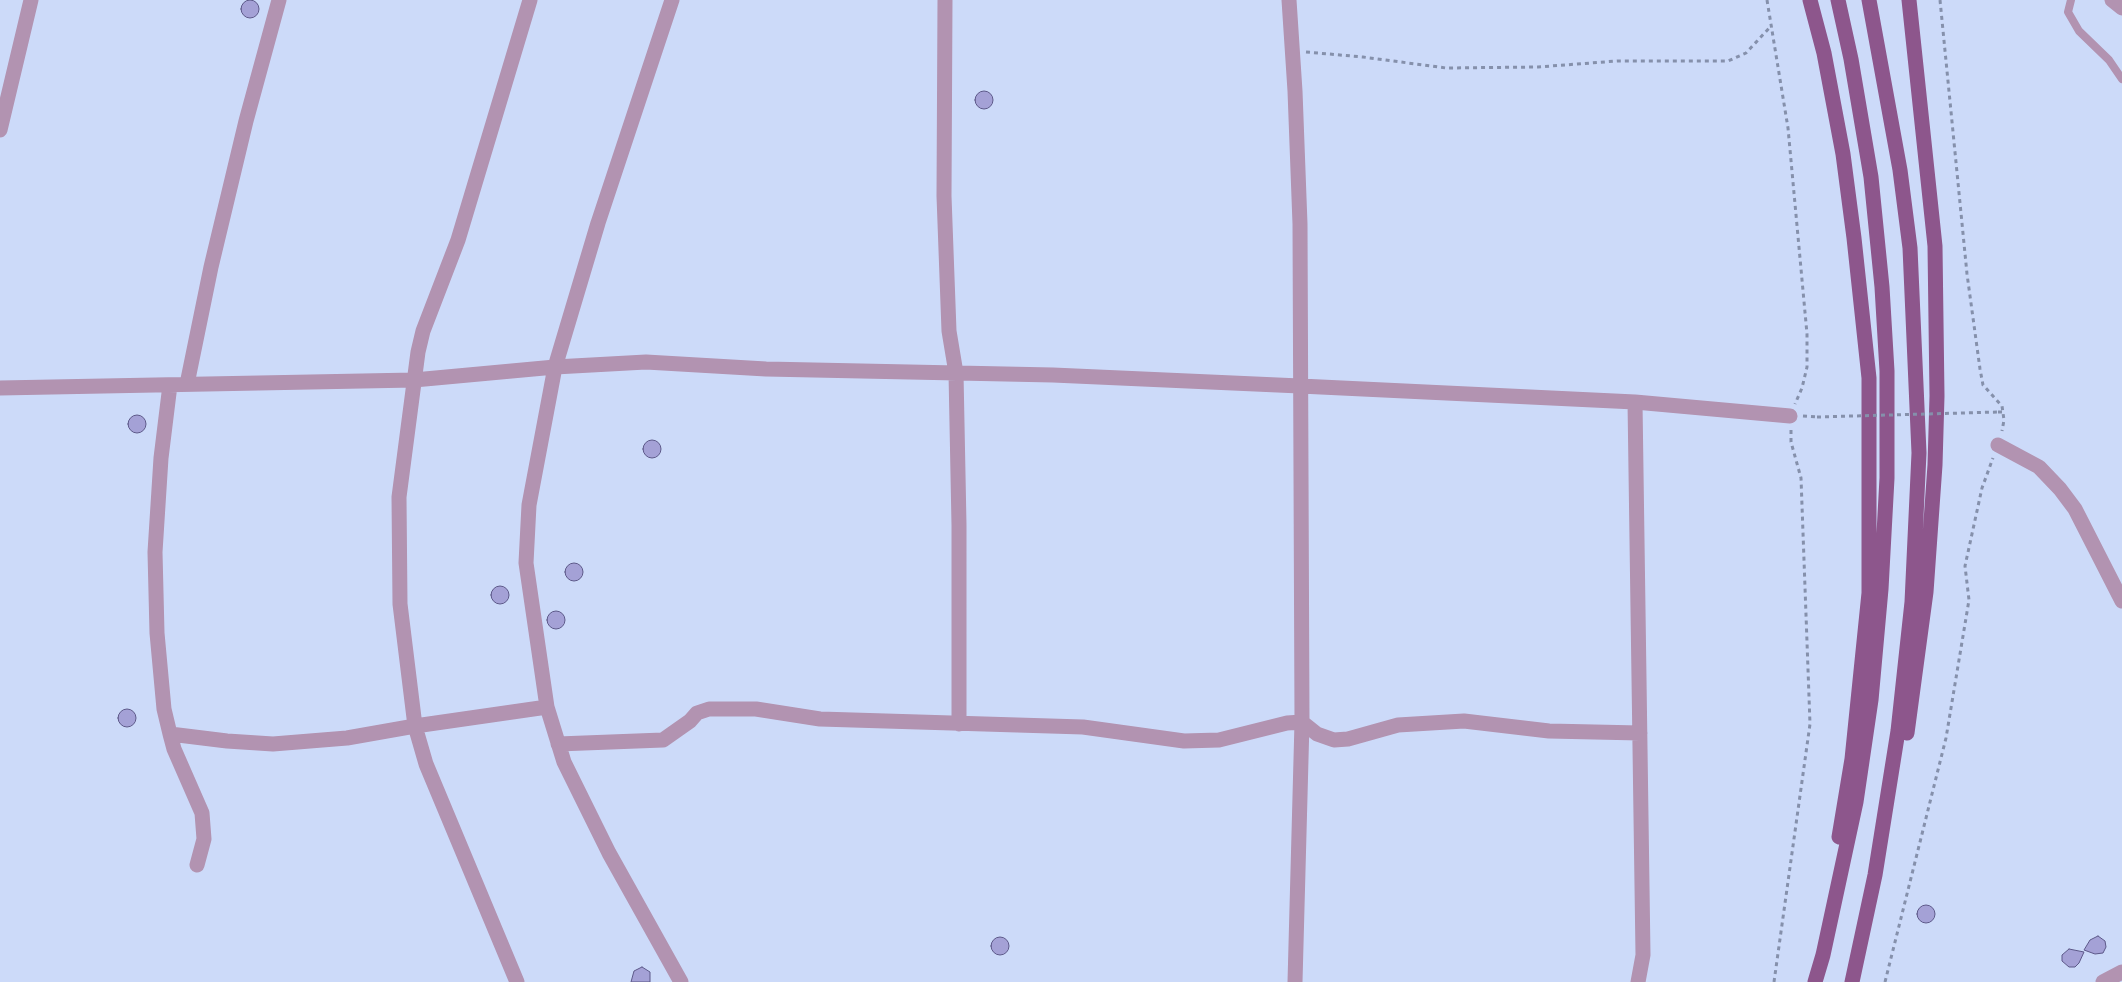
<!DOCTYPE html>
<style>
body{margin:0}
canvas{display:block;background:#ccdaf9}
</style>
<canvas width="2122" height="982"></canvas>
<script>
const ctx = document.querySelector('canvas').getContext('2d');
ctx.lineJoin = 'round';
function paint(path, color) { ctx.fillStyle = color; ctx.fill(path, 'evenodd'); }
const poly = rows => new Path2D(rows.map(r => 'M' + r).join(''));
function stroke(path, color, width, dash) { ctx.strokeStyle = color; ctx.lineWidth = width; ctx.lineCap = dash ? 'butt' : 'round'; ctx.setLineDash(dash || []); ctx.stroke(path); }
const building = poly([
 '241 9a9 9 0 1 1 18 0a9 9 0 1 1-18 0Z',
 '975 100a9 9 0 1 1 18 0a9 9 0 1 1-18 0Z',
 '128 424a9 9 0 1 1 18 0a9 9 0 1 1-18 0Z',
 '643 449a9 9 0 1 1 18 0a9 9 0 1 1-18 0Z',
 '565 572a9 9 0 1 1 18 0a9 9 0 1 1-18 0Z',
 '491 595a9 9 0 1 1 18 0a9 9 0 1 1-18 0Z',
 '547 620a9 9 0 1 1 18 0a9 9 0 1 1-18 0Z',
 '118 718a9 9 0 1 1 18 0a9 9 0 1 1-18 0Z',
 '1917 914a9 9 0 1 1 18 0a9 9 0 1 1-18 0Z',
 [2098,936,2105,941,2106,947,2103,953,2095,954,2084,950,2090,940,2098,936],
 '991 946a9 9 0 1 1 18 0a9 9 0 1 1-18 0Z',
 [2069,949,2084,952,2079,963,2075,967,2069,967,2062,961,2062,955,2069,949],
 [642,967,650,972,650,982,631,982,634,971,642,967]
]);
paint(building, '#a4a1d6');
stroke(building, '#5d5989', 1);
stroke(poly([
 [1767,0,1788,128,1807,334,1807,367,1802,388,1795,404],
 [1940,0,1967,274,1980,369,1983,385,2002,406,2004,420,2002,431],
 [1306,52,1363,57,1446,68,1538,67,1617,61,1728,61,1746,53,1772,25],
 [1998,412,2004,412],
 [1803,416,1817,417],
 [1774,982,1810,724,1801,478,1791,442,1791,429],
 [1885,982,1946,738,1969,600,1965,566,1982,488,1993,458]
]), '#8590ab', 3, [4, 4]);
stroke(poly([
 [2071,0,2068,12,2079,31,2109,60,2122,79]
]), '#b293b1', 8);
stroke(poly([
 [672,0,598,223,555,367,529,505,526,563,547,707,564,762,609,853,681,982],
 [945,0,944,196,949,331,956,373,959,525,959,724],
 [1289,0,1295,91,1300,224,1302,722,1295,982],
 [2112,0,2122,8],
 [0,130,31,0],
 [187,384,211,267,246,121,279,0],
 [170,385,161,458,155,552,157,633,164,709,170,734,174,749,202,813,204,839,197,865],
 [0,388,414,380,555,367,646,362,766,369,1053,375,1300,386,1635,402,1790,416],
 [1635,402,1643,955,1638,982],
 [1998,445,2039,467,2060,489,2075,509,2122,601],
 [170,734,227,741,273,744,347,738,415,726,547,707],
 [558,744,663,740,690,721,697,713,709,709,756,709,820,719,1083,727,1184,741,1219,740,1287,723,1302,722,1317,734,1334,740,1348,739,1398,725,1464,721,1549,731,1640,733],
 [517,982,426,764,415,726,400,604,399,497,418,352,423,331,458,240,530,0],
 [2103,982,2122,972]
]), '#b293b1', 15);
stroke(poly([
 [1810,0,1824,53,1843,154,1854,238,1869,378,1869,593,1852,759,1839,837],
 [1907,733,1926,592,1935,465,1937,396,1935,246,1909,0],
 [1815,982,1823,955,1856,802,1871,700,1881,589,1887,478,1887,371,1882,287,1871,177,1851,59,1838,0],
 [1852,982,1875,875,1898,731,1912,602,1919,453,1910,248,1900,170,1869,0]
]), '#8d568c', 15);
stroke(poly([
 [1817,417,1998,412]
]), '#8590ab', 3, [4, 4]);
</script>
